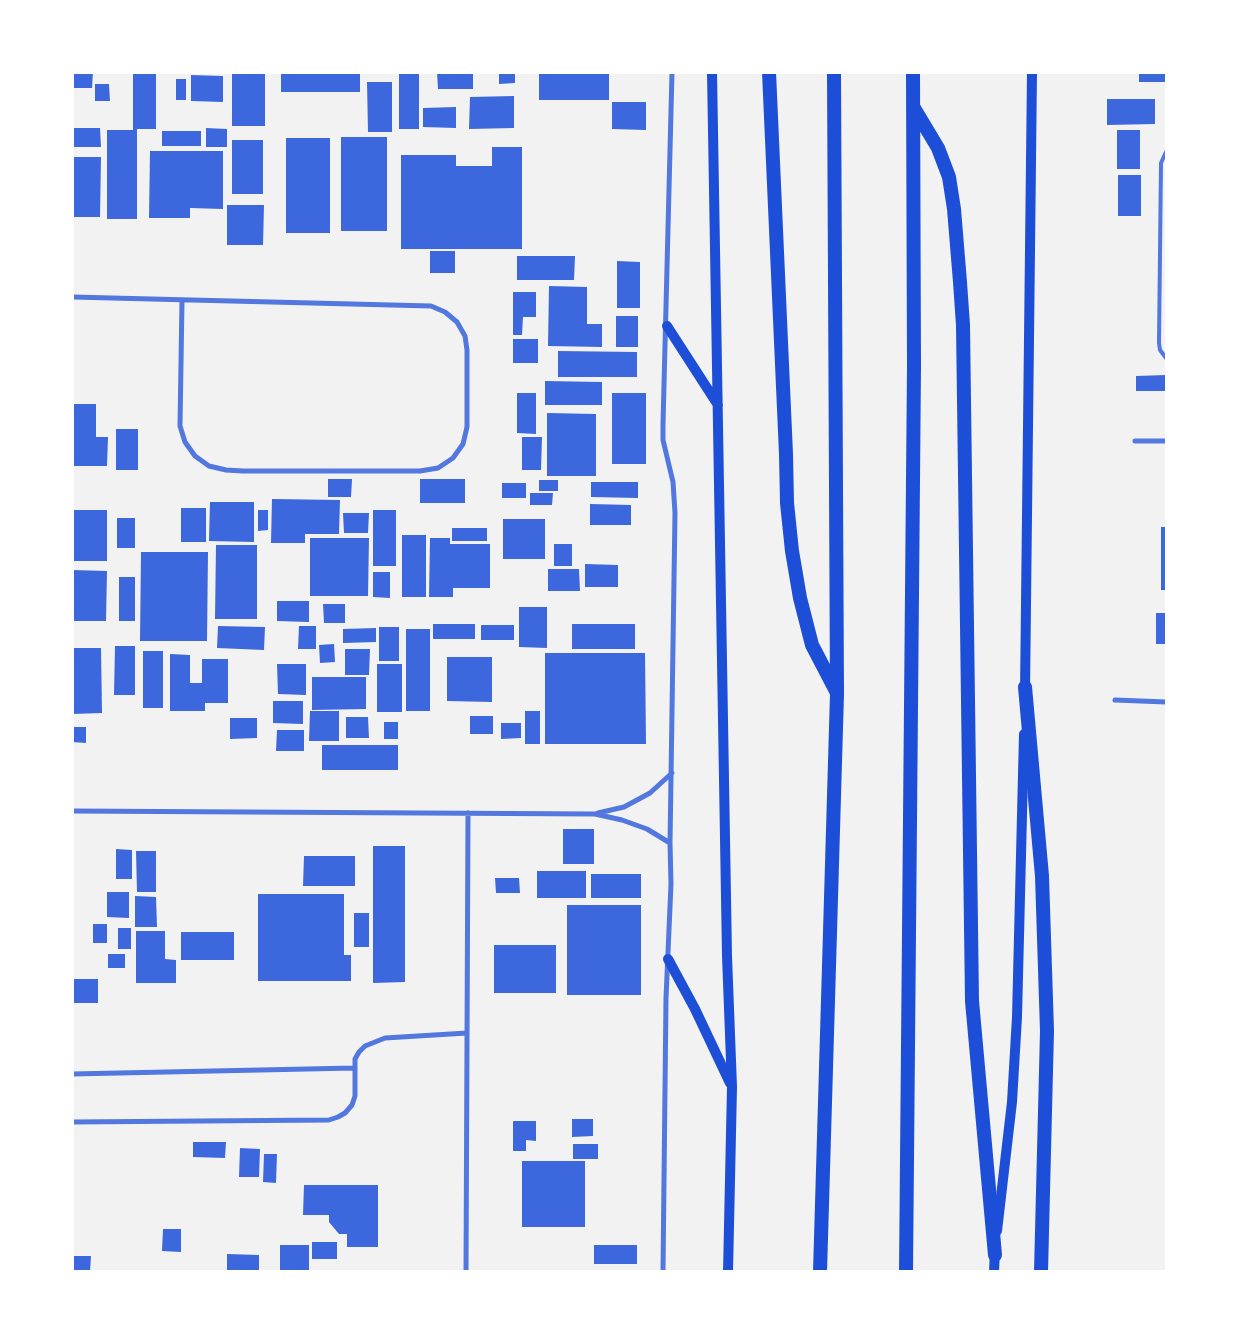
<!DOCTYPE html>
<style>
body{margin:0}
#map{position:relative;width:1239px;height:1344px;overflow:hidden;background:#f2f2f2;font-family:Figtree,sans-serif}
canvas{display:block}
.frame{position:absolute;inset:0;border:74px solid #fff;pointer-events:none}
</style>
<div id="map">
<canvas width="1239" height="1344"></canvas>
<div class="frame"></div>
</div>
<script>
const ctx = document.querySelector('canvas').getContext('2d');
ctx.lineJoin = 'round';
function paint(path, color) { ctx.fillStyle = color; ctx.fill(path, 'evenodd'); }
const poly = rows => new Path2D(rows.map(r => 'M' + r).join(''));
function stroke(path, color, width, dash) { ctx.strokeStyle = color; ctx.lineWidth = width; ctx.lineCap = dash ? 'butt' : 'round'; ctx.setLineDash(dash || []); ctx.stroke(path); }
paint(poly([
 [72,72,93,72,92,88,72,88],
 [133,72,156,72,156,129,137,129,137,219,107,219,107,130,133,130],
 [232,72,265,72,265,126,232,126],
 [281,72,360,72,360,92,281,92],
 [399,72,419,72,419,129,399,129],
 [437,72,473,72,473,89,438,89],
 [499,72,515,72,515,83,499,84],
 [539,72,609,72,609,100,539,100],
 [1139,72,1166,72,1166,82,1139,82],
 [191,75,223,76,223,102,191,101],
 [176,79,186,79,186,100,176,100],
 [367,82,392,82,392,132,368,132],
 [95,84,109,84,110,101,95,101],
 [514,96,514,128,469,129,470,97],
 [1107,99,1155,99,1155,124,1107,125],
 [612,102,646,102,646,130,612,129],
 [456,107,456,128,423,127,423,108],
 [72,128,100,128,101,147,72,147],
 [206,128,227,129,227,147,206,147],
 [1117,130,1140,130,1140,169,1117,169],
 [162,131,201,131,201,146,162,146],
 [341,137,387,137,387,231,341,231],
 [286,138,330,138,330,233,286,233],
 [232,140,263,140,263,194,232,194],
 [492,147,522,147,522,249,401,249,401,155,456,155,456,166,492,166],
 [150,151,223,151,223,209,190,208,190,218,149,218],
 [74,157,101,157,100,217,74,217],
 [1118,175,1141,175,1141,216,1118,216],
 [227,205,264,205,263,245,227,245],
 [430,251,455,251,455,273,430,273],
 [517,256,575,256,574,280,517,280],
 [617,261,640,262,640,308,617,308],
 [549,286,587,287,587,324,602,324,602,347,548,346],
 [513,292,536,292,536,317,523,317,522,335,513,335],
 [616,316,638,316,638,347,616,347],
 [513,339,538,339,538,363,513,363],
 [558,351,637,352,637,377,558,377],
 [1166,375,1166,391,1136,391,1136,376],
 [545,381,602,382,602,405,545,405],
 [517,393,536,393,536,434,517,433],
 [612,393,646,393,646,464,612,464],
 [72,404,96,404,96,437,108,437,107,466,72,466],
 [547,413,596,414,596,476,547,476],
 [116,429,138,429,138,470,116,470],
 [522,437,542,437,541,470,522,470],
 [328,479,352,479,351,497,328,497],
 [420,479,465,479,465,503,420,503],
 [539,480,558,480,558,491,539,491],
 [591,482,638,482,638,498,591,497],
 [502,483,526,483,526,498,502,498],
 [530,493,553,493,552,505,530,505],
 [272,499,340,500,339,534,305,534,305,543,271,543],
 [210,502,254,502,254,542,209,541],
 [590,504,631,505,631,525,590,525],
 [181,508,206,508,206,542,181,542],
 [72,510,107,510,107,561,72,561],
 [258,510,268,510,268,530,258,531],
 [373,510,396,510,396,566,373,566],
 [343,513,369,513,368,533,344,533],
 [117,518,135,518,135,548,117,548],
 [503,519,545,519,545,559,503,559],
 [1161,527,1166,527,1166,590,1161,590],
 [452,528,487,528,487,541,452,541],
 [402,535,426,535,426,597,402,597],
 [310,538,369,538,368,596,310,596],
 [430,538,450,538,450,544,490,544,490,588,453,588,453,597,429,597],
 [554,544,572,544,572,566,554,566],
 [216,545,257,545,257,619,215,619],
 [141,552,208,552,207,641,140,641],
 [585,564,618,565,618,587,585,587],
 [548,569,579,569,580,591,548,591],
 [72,570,107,571,106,621,72,621],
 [373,572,390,572,390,598,373,597],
 [119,577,135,577,135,621,119,621],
 [277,601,309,601,309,622,277,621],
 [323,604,345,604,345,623,324,623],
 [519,607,547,607,547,648,519,647],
 [1156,613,1166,613,1166,644,1156,644],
 [433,624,475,624,475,639,433,639],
 [572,624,635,624,635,649,572,649],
 [481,625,514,625,514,640,481,640],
 [218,626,265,627,264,650,217,648],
 [299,626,316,626,316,649,298,649],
 [379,627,399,627,399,661,379,661],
 [376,628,376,642,343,643,343,629],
 [406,629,430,629,430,711,406,711],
 [334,644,335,662,320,663,319,645],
 [115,646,135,646,135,695,114,695],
 [72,648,101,648,102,713,72,714],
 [345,649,370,649,369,675,345,675],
 [143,651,163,651,163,708,143,708],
 [545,653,645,653,646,744,545,744],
 [170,654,190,655,190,683,202,683,202,659,228,659,228,703,205,703,205,711,170,711],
 [447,657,492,657,492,702,447,701],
 [277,664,306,664,306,695,278,694],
 [377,664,402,664,402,712,377,712],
 [312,677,366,677,366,709,312,710],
 [273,701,303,701,303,724,273,723],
 [310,711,339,711,339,741,309,741],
 [525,711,540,711,540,744,525,744],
 [470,716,493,716,493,734,470,734],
 [346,717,368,717,369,738,346,738],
 [230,718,257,718,257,738,230,739],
 [384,722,398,722,398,739,384,739],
 [501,723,521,723,521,738,501,739],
 [72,727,86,727,86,743,72,742],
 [277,730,304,730,304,751,276,751],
 [322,745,398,745,398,770,322,770],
 [563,829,594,829,594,864,563,864],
 [373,846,405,846,405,982,373,983],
 [116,849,132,850,132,879,116,879],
 [136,851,156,851,156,892,137,892],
 [304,856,355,856,355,886,303,886],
 [537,871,586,871,586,898,537,898],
 [591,874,641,874,641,898,591,898],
 [495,878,519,878,520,893,496,893],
 [107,892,129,892,129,918,107,917],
 [258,894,344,894,344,955,351,955,351,981,258,981],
 [135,896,156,897,157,927,135,927],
 [567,905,641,905,641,995,567,995],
 [354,913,369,913,369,947,354,947],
 [93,924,107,924,107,943,93,943],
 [118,928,131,928,131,949,118,949],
 [136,931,165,931,165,959,176,960,176,983,136,983],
 [181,932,234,932,234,960,181,960],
 [494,945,556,945,556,993,494,993],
 [108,954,125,954,125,968,108,968],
 [72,979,98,979,98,1003,72,1003],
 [572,1119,593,1119,593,1136,572,1137],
 [513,1121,536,1121,536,1141,526,1140,526,1151,513,1151],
 [193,1142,226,1142,225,1158,193,1157],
 [573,1144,598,1144,598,1159,573,1159],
 [240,1148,260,1149,259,1177,239,1177],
 [264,1154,277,1154,276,1183,263,1182],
 [522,1161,585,1161,585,1227,522,1227],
 [304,1185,378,1185,378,1247,347,1247,347,1234,339,1234,329,1222,329,1215,303,1215],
 [163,1229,181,1229,181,1252,162,1251],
 [312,1242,337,1242,337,1259,312,1259],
 [280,1245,309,1245,309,1272,280,1272],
 [594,1245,637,1245,637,1264,594,1264],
 [227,1254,259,1255,259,1272,227,1272],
 [72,1256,91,1256,90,1272,72,1272]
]), '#3d67dc');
stroke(poly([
 [1166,152,1161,163,1159,343,1160,350,1166,358]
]), '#5277de', 4);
stroke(poly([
 [72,297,431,306,445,312,457,322,465,336,467,350,467,427,463,444,453,458,438,468,420,471,243,471,226,470,209,466,195,456,185,442,180,426,182,301],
 [1135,441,1166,441],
 [1115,700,1166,702],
 [72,811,595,814,622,820,647,829,670,843],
 [598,813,624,807,650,793,672,773],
 [72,1074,354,1068],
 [72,1122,329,1120,338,1117,345,1113,352,1105,355,1096,355,1059,359,1052,365,1046,385,1038,467,1033],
 [466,1272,468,813],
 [663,1272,666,998,671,884,670,843,675,513,673,482,663,440,663,424,672,72]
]), '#5277de', 5);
stroke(poly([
 [712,72,727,956,732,1087,728,1272],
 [667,326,718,405],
 [1025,692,1032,72],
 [668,959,695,1009,730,1083],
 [997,1231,1012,1102,1017,1017,1024,734],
 [994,1272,995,1250]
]), '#1d4ed8', 10);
stroke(poly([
 [769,72,786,454,787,503,792,551,800,598,812,645,836,691],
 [914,108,938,148,949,177,954,209,960,282,963,325,972,1001,995,1255],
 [1025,687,1042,876,1047,1031,1041,1272],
 [820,1272,837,694,834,72],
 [906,1272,914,366,913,72]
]), '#1d4ed8', 14);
</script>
